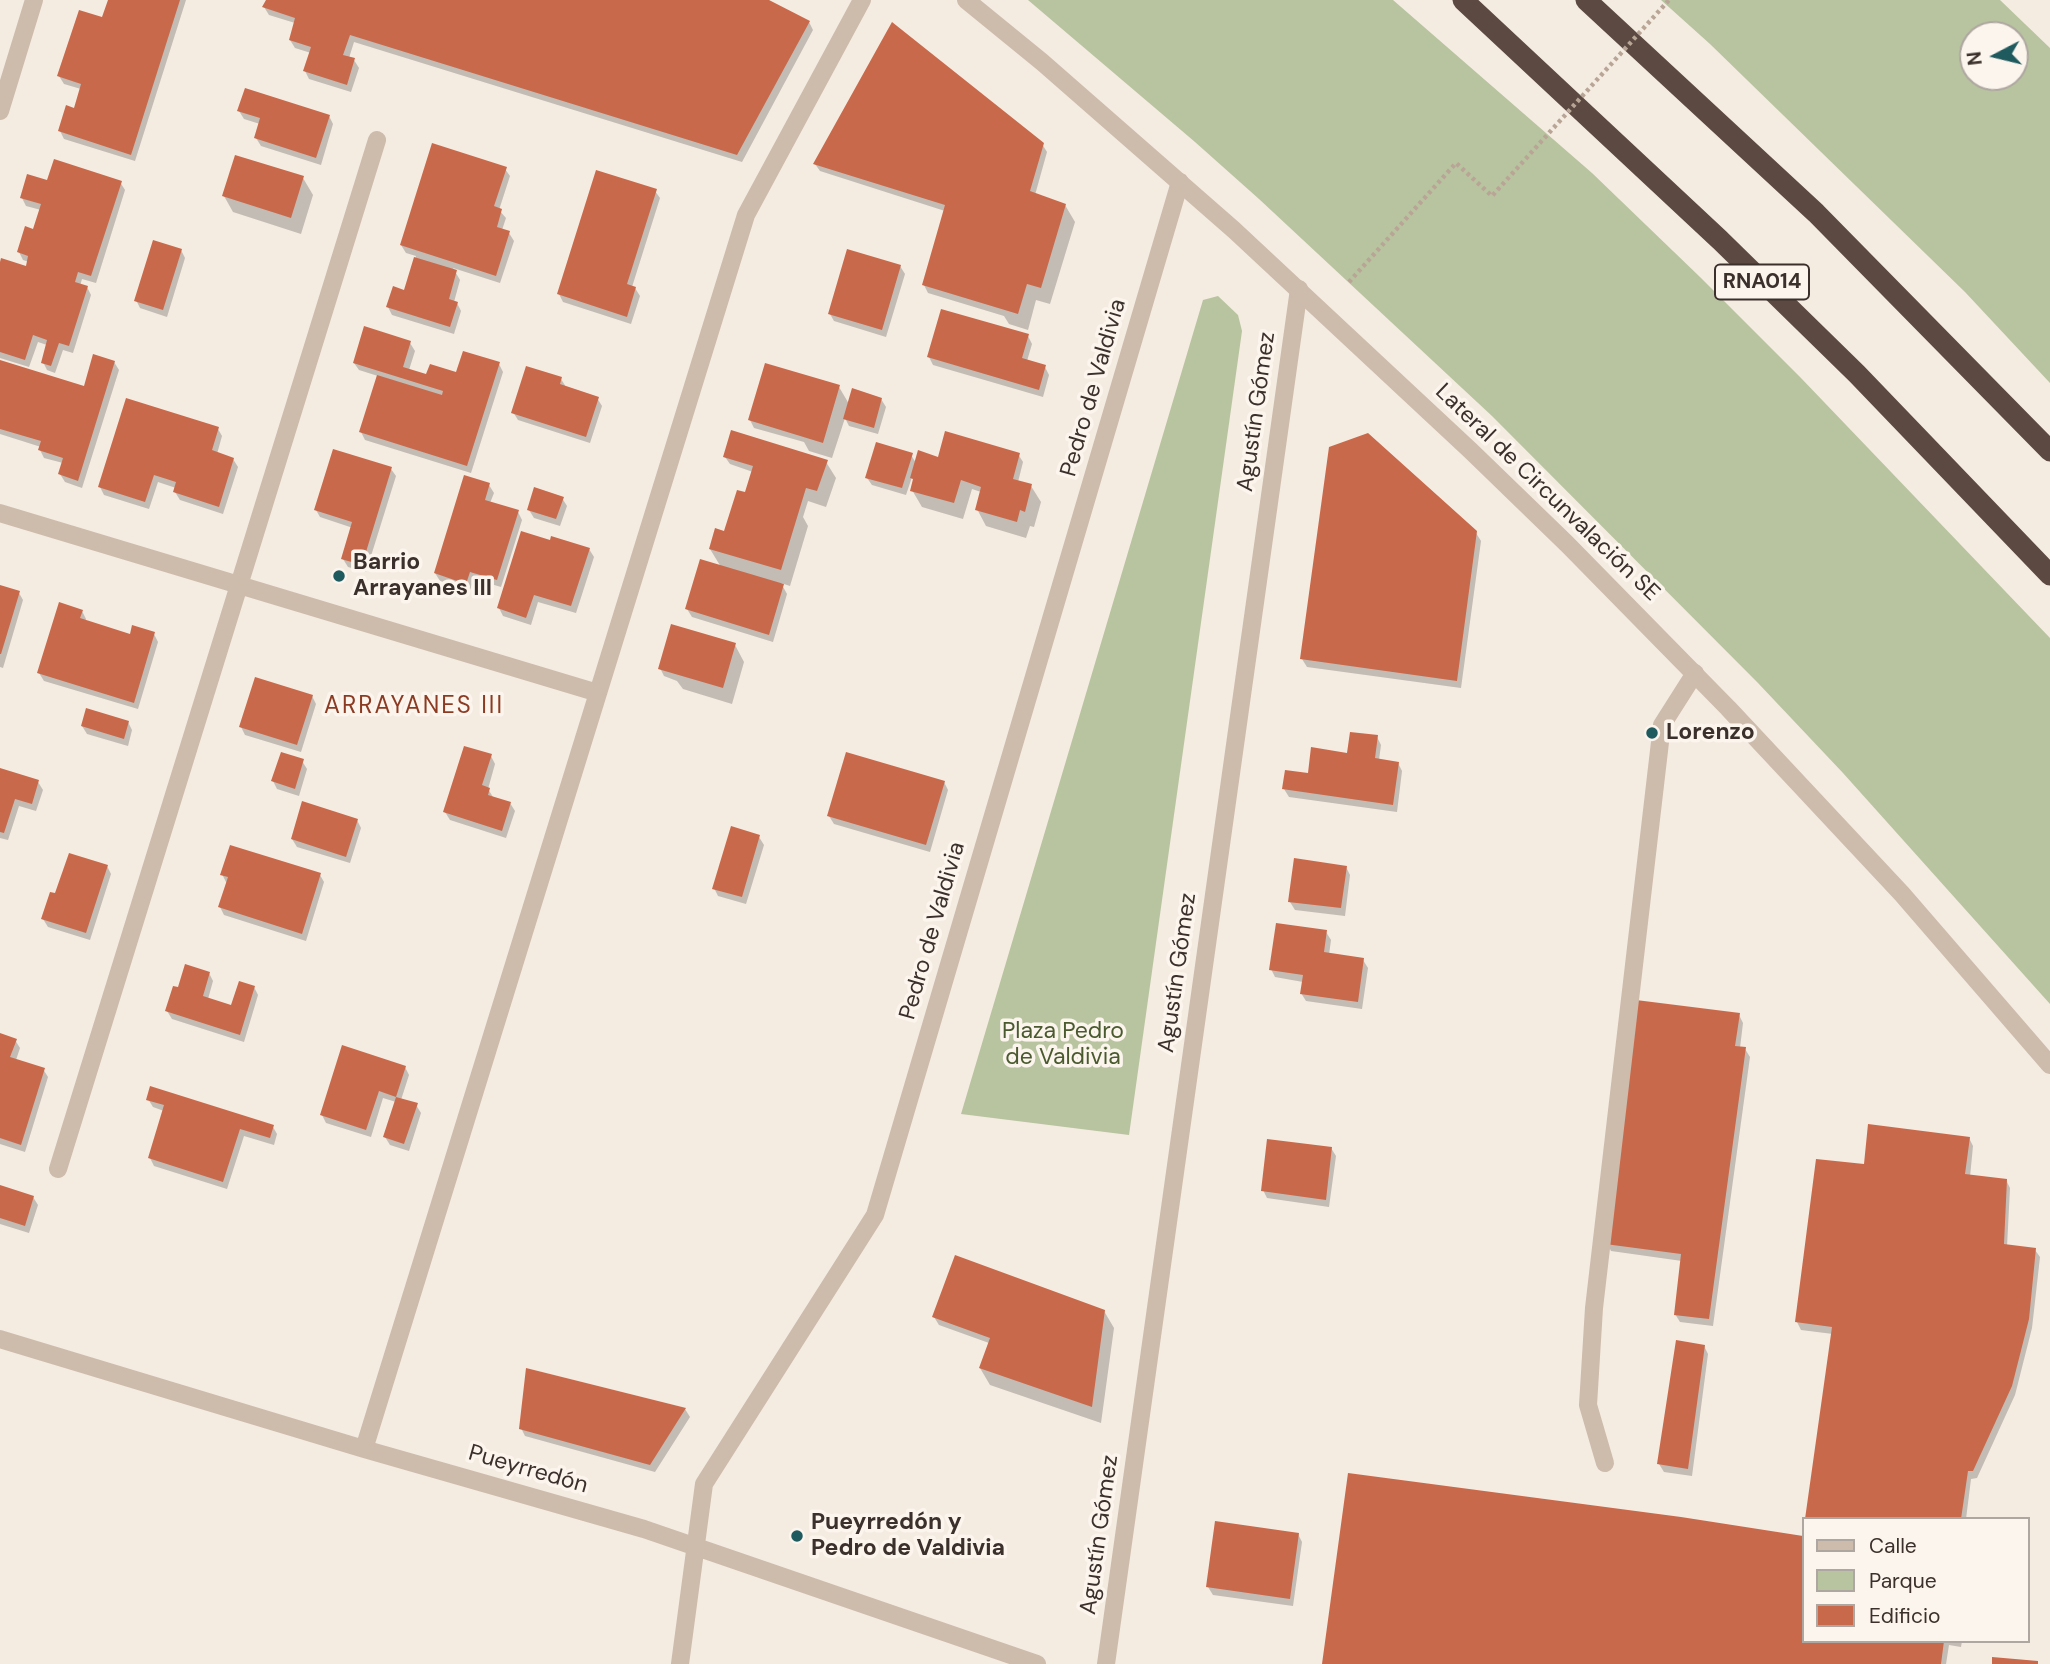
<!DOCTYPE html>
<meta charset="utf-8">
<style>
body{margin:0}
#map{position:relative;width:2050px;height:1664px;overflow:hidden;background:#f4ebe1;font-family:"DM Sans",sans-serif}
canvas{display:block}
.legend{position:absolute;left:1802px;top:1517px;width:228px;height:126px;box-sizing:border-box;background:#fbf5ee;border:2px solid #aea6a0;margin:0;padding:9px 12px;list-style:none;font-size:21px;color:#3b302b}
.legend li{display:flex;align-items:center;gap:14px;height:35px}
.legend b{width:35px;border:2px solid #aea6a0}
.north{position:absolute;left:1959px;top:21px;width:70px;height:70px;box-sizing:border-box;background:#fbf5ee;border:2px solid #aea6a0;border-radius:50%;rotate:263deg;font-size:19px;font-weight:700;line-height:28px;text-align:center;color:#3b302b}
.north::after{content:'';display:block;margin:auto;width:24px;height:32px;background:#1f5a5e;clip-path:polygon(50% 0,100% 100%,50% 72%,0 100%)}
</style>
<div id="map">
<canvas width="2050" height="1664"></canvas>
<ul class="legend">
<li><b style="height:9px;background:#cdbbac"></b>Calle</li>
<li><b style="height:19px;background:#b8c4a0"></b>Parque</li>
<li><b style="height:19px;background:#c8694b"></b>Edificio</li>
</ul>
<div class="north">N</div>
</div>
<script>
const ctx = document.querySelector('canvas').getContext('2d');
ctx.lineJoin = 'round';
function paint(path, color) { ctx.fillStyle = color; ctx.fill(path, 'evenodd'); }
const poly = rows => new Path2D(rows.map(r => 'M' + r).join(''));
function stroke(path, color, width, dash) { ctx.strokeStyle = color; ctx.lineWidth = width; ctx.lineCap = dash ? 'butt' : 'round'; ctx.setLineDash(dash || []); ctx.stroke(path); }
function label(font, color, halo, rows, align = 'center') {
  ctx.font = font + ' "DM Sans",sans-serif'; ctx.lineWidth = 7; ctx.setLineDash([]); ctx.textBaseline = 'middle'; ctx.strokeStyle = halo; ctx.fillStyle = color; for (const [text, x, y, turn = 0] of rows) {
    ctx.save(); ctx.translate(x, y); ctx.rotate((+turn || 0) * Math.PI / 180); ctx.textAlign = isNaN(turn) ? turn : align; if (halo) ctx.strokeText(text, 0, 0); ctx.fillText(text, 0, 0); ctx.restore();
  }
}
paint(poly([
 [1028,0,1393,0,1592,173,1700,277,1801,378,2050,638,2050,1004,1843,773,1758,683,1492,416,1259,199,1195,142],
 [1661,0,2000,0,2050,48,2050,383,1965,292,1710,44],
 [1973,35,2015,35,2015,77,1973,77],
 [1218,296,1238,315,1242,331,1129,1135,961,1114,1203,300]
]), '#b8c4a0');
paint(poly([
 [109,0,186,0,135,161,64,139,60,131,75,111,81,89,64,84,59,76,103,19],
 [268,0,766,0,809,22,813,30,742,162,354,42,349,58,354,60,359,68,351,92,309,79,305,71,311,53,295,48,290,40,295,23,269,15,264,7],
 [239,111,329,116,333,124,321,165,261,146,256,138,260,124,244,119],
 [1042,144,1047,152,1035,195,1065,205,1075,222,1050,304,1036,300,1028,330,1009,324,1004,316,928,293,924,285,945,211,820,171,815,164],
 [505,169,510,176,499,210,506,218,502,230,509,233,514,241,500,283,453,268,460,280,454,302,457,303,461,311,454,334,392,315,388,307,405,292,416,256,406,253,401,245],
 [303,178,313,195,301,234,233,212,224,196],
 [120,182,125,190,96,283,82,279,80,286,87,287,91,295,73,353,63,350,55,373,47,370,43,362,47,345,38,342,29,367,0,358,0,267,27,268,29,262,23,260,19,252,34,231,41,210,26,206,22,198,48,183],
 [655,191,660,198,632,287,635,288,640,296,631,324,563,302,559,294],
 [181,250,185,258,167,317,140,308,136,300],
 [900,266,905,274,886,337,834,321,830,314],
 [1028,336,1032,344,1027,361,1045,367,1049,375,1043,397,933,365,929,357],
 [410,343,415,351,409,370,427,376,457,374,499,364,503,372,471,473,365,440,361,432,378,376,359,370,354,363],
 [0,362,85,389,114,362,119,370,82,488,65,482,60,474,63,463,44,458,40,450,41,447,0,434],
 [561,379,566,387,597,398,602,406,590,443,518,420,513,412],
 [839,387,849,404,881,399,886,407,878,434,849,426,845,418,832,458,809,451,804,442,754,428,750,420],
 [218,429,222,436,217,454,233,459,238,467,223,514,180,500,175,492,176,488,158,482,149,509,104,495,100,487],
 [1018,454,1023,462,1018,482,1031,486,1041,502,1034,527,1030,526,1026,538,986,526,977,509,981,492,972,489,963,519,922,507,912,490,914,482,912,477,906,495,872,485,867,478,911,455,916,463,939,459],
 [725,457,826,462,836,478,826,507,808,501,803,517,808,526,790,586,781,583,787,594,773,642,692,617,687,609,721,567,710,549,726,533,749,495,753,472,730,464],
 [391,469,396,476,366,572,348,567,343,559,353,528,320,517,316,510],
 [489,485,494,493,490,503,518,512,522,520,501,587,474,579,470,590,440,581,435,573],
 [562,498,567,506,560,526,534,518,529,510],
 [1476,533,1481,541,1461,688,1307,667,1302,659],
 [589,549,594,557,576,613,538,602,531,625,503,616,499,608],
 [0,587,19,593,23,600,3,668,0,667],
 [82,611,86,619,85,622,131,636,154,634,158,642,138,709,44,681,39,673],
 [735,645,744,662,732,704,683,689,677,681,664,676,660,668],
 [312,696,316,704,301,752,245,735,241,727],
 [128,722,132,730,128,746,87,734,82,726],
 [1377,737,1381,745,1379,760,1398,763,1402,771,1397,812,1289,797,1284,789,1349,754],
 [491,756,495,764,488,789,493,797,510,803,515,811,506,838,450,820,445,812],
 [302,761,307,769,299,796,277,789,273,781],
 [0,770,38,782,43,790,36,811,19,806,8,840,0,838],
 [944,782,948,790,930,852,834,824,829,816],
 [357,820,361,828,350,863,297,847,292,839],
 [759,837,764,845,746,904,718,896,714,888],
 [107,866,111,874,90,940,48,927,43,919,57,895],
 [1346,867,1350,875,1345,916,1295,910,1290,902],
 [222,874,320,875,324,882,306,941,224,915,220,907,227,884],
 [1326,932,1331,940,1329,955,1363,960,1368,968,1362,1009,1306,1001,1301,993,1303,982,1275,977,1271,969],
 [209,973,213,981,208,999,233,1007,254,987,258,995,244,1042,172,1019,167,1011,179,989],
 [1739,1015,1743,1023,1740,1048,1745,1049,1750,1057,1713,1326,1680,1322,1675,1314,1682,1261,1611,1251,1607,1243],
 [0,1035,15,1040,20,1048,16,1060,43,1069,48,1077,25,1152,0,1144],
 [405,1067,409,1075,401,1100,416,1105,421,1113,409,1151,390,1145,385,1137,396,1102,383,1098,371,1137,326,1123,322,1115],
 [148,1099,273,1127,277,1134,274,1145,244,1136,227,1189,154,1166,150,1158,164,1111,153,1107],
 [1969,1138,1973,1146,1970,1177,2006,1180,2010,1188,2007,1247,2035,1250,2040,1257,2032,1328,2015,1395,1977,1478,1971,1479,1966,1519,1807,1519,1833,1334,1801,1330,1797,1322,1865,1166],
 [1331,1148,1336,1156,1329,1207,1267,1198,1263,1190],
 [0,1187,33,1197,38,1205,29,1233,0,1224],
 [1104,1311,1114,1328,1101,1423,990,1385,980,1368,989,1343,939,1325,934,1317],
 [1704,1346,1708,1354,1692,1476,1664,1472,1659,1464],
 [685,1409,690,1417,655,1472,525,1436,521,1428],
 [1683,1519,1803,1538,1803,1641,1962,1641,1961,1647,1949,1645,1946,1664,1324,1664],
 [1298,1534,1302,1542,1293,1606,1213,1595,1208,1587]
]), '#0003');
paint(poly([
 [108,0,180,0,131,155,58,131,66,105,74,108,81,84,57,76,79,10,102,17],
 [266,0,769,0,810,21,737,155,350,35,343,55,355,58,347,85,303,71,311,47,289,40,295,18,262,7],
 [892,22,1044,143,1030,191,1066,204,1041,288,1027,284,1018,314,922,285,945,205,813,164],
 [245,88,330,115,316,158,254,138,260,118,237,111],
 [432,143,507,167,494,206,502,209,497,227,510,231,496,276,400,245],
 [235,155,304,176,291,218,222,196],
 [54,159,122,181,91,276,78,272,75,282,88,286,69,346,59,343,51,366,41,363,47,340,33,335,25,360,0,352,0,262,1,258,26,266,28,256,17,252,25,226,33,229,41,204,20,198,27,174,47,180],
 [596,170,657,189,627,284,636,287,627,317,557,294],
 [153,240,182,249,163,310,134,301],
 [847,249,901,265,882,330,828,314],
 [414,257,457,270,449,299,458,302,450,327,386,307,393,286,404,290],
 [941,309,1029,334,1022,358,1046,365,1039,390,927,357],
 [364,326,411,341,403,367,426,374,430,364,456,372,463,351,500,362,467,466,359,432,377,375,442,395,443,391,353,363],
 [93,354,115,361,78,481,58,474,63,458,38,450,41,441,0,429,0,360,84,386],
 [765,363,840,385,823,443,748,420],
 [526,366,562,377,560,384,599,397,586,437,511,413],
 [852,388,882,398,874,428,843,419],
 [126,398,219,427,212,450,234,458,219,507,173,492,176,482,154,475,145,502,98,487],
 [731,430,828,460,817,491,806,488,781,570,709,549,715,528,724,531,737,490,745,492,753,466,723,457],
 [945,431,1020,453,1013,479,1032,484,1025,512,1020,510,1017,522,975,510,981,487,961,480,954,503,910,491,913,479,910,478,918,450,938,457],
 [1368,433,1477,531,1457,681,1300,659,1329,447],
 [876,442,913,453,902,488,865,478],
 [333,449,392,467,362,565,341,559,352,522,314,510],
 [464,475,490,483,485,500,519,510,497,580,470,572,466,584,434,573],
 [534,487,564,497,556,519,527,510],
 [521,531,550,540,551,536,590,548,571,606,534,595,526,618,497,608],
 [700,559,784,584,769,635,685,609],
 [0,585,20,591,1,654,0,654],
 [59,602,83,610,80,618,130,634,132,625,155,632,134,703,37,673],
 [671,624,736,643,723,688,658,669],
 [255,677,313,695,297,745,239,727],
 [86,708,129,721,124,739,81,726],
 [1350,732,1378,735,1375,758,1399,762,1393,805,1282,789,1285,770,1308,773,1311,747,1347,753],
 [464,746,492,754,482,785,490,788,488,795,511,802,502,831,443,812],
 [281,752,304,759,295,789,271,781],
 [846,752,945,781,926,845,827,816],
 [0,768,39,780,32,804,15,799,4,833,0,832],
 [302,801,358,819,346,857,291,839],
 [731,826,760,835,742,897,712,889],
 [230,845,321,873,302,934,218,907,228,877,220,875],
 [69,853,108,865,86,933,41,919,50,892,55,893],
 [1294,858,1347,866,1341,908,1288,902],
 [1276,923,1327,930,1324,952,1364,958,1358,1002,1300,994,1303,975,1269,970],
 [185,964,210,972,203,996,231,1005,239,981,255,986,240,1035,165,1011,173,986,178,987],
 [1636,1000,1740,1013,1735,1046,1746,1047,1709,1319,1674,1315,1681,1254,1605,1244],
 [0,1033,17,1039,10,1057,45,1068,21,1145,0,1138],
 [342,1045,406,1066,396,1097,379,1091,366,1130,320,1115],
 [150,1086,274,1125,270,1138,240,1129,223,1182,148,1158,164,1105,146,1100],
 [396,1097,418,1103,404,1144,383,1137],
 [1868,1124,1970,1137,1965,1174,2007,1179,2004,1244,2036,1248,2029,1319,2012,1386,1973,1471,1968,1471,1961,1519,1805,1519,1832,1327,1795,1322,1816,1159,1864,1164],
 [1267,1139,1332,1147,1326,1200,1261,1191],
 [0,1185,34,1196,25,1226,0,1218],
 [955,1255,1105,1310,1092,1407,979,1368,990,1338,932,1317],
 [1676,1340,1705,1345,1688,1469,1657,1464],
 [526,1368,686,1408,650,1465,519,1429],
 [1348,1473,1681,1517,1803,1536,1803,1641,1944,1641,1941,1664,1322,1664],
 [1215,1521,1299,1533,1290,1599,1206,1587],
 [1992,1657,2038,1661,2038,1664,1992,1664]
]), '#c8694b');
stroke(poly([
 [1605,1463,1588,1405,1594,1308,1662,725,1695,673]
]), '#cdbbac', 18);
stroke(poly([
 [0,111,34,0],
 [0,513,598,693],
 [58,1169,377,140],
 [0,1339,364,1449,644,1529,1037,1664],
 [364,1449,746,215,862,0],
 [680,1664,704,1484,875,1215,1180,182],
 [1106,1664,1299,289]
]), '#cdbbac', 18);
stroke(poly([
 [966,0,1042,62,1234,230,1471,451,1567,544,1728,708,1902,894,2050,1065]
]), '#cdbbac', 18);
stroke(poly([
 [1463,0,1720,240,1857,374,2050,575],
 [1586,0,1816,213,2050,451]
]), '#5c4a42', 21);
stroke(poly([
 [1349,282,1456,163,1492,196,1669,0]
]), '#b9a596', 4.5, [3.5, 3.5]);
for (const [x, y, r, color] of [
 [339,576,7,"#1f5a5e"],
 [1652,733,7,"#1f5a5e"],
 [797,1536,7,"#1f5a5e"]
]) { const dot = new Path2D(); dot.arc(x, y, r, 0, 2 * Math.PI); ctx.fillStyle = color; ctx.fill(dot); stroke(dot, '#fbf5ee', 2.5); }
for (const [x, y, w] of [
 [1762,282,94]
]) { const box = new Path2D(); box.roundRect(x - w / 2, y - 17.5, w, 35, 5); ctx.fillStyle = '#fbf5ee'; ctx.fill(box); stroke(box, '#3b302b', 2); }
label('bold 21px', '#3b302b', null, [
 ["RNA014",1762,282]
]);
label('23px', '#3b302b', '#fbf5ee', [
 ["Pedro de Valdivia",1094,388,-74],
 ["Agustín Gómez",1257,412,-82],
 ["Lateral de Circunvalación SE",1547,493,44],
 ["Pedro de Valdivia",933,931,-74],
 ["Agustín Gómez",1178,973,-82],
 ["Pueyrredón",528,1470,16],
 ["Agustín Gómez",1100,1535,-82]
]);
label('bold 23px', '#3b302b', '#fbf5ee', [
 ["Barrio",353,563],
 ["Arrayanes III",353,589],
 ["Lorenzo",1666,733],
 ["Pueyrredón y",811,1523],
 ["Pedro de Valdivia",811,1549]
], 'left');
label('23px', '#4a5a2e', '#fbf5ee', [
 ["Plaza Pedro",1063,1032],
 ["de Valdivia",1063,1058]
]);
ctx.letterSpacing = '2px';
label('24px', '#8c3b22', '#fbf5ee', [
 ["ARRAYANES III",414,707]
]);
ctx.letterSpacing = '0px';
</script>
